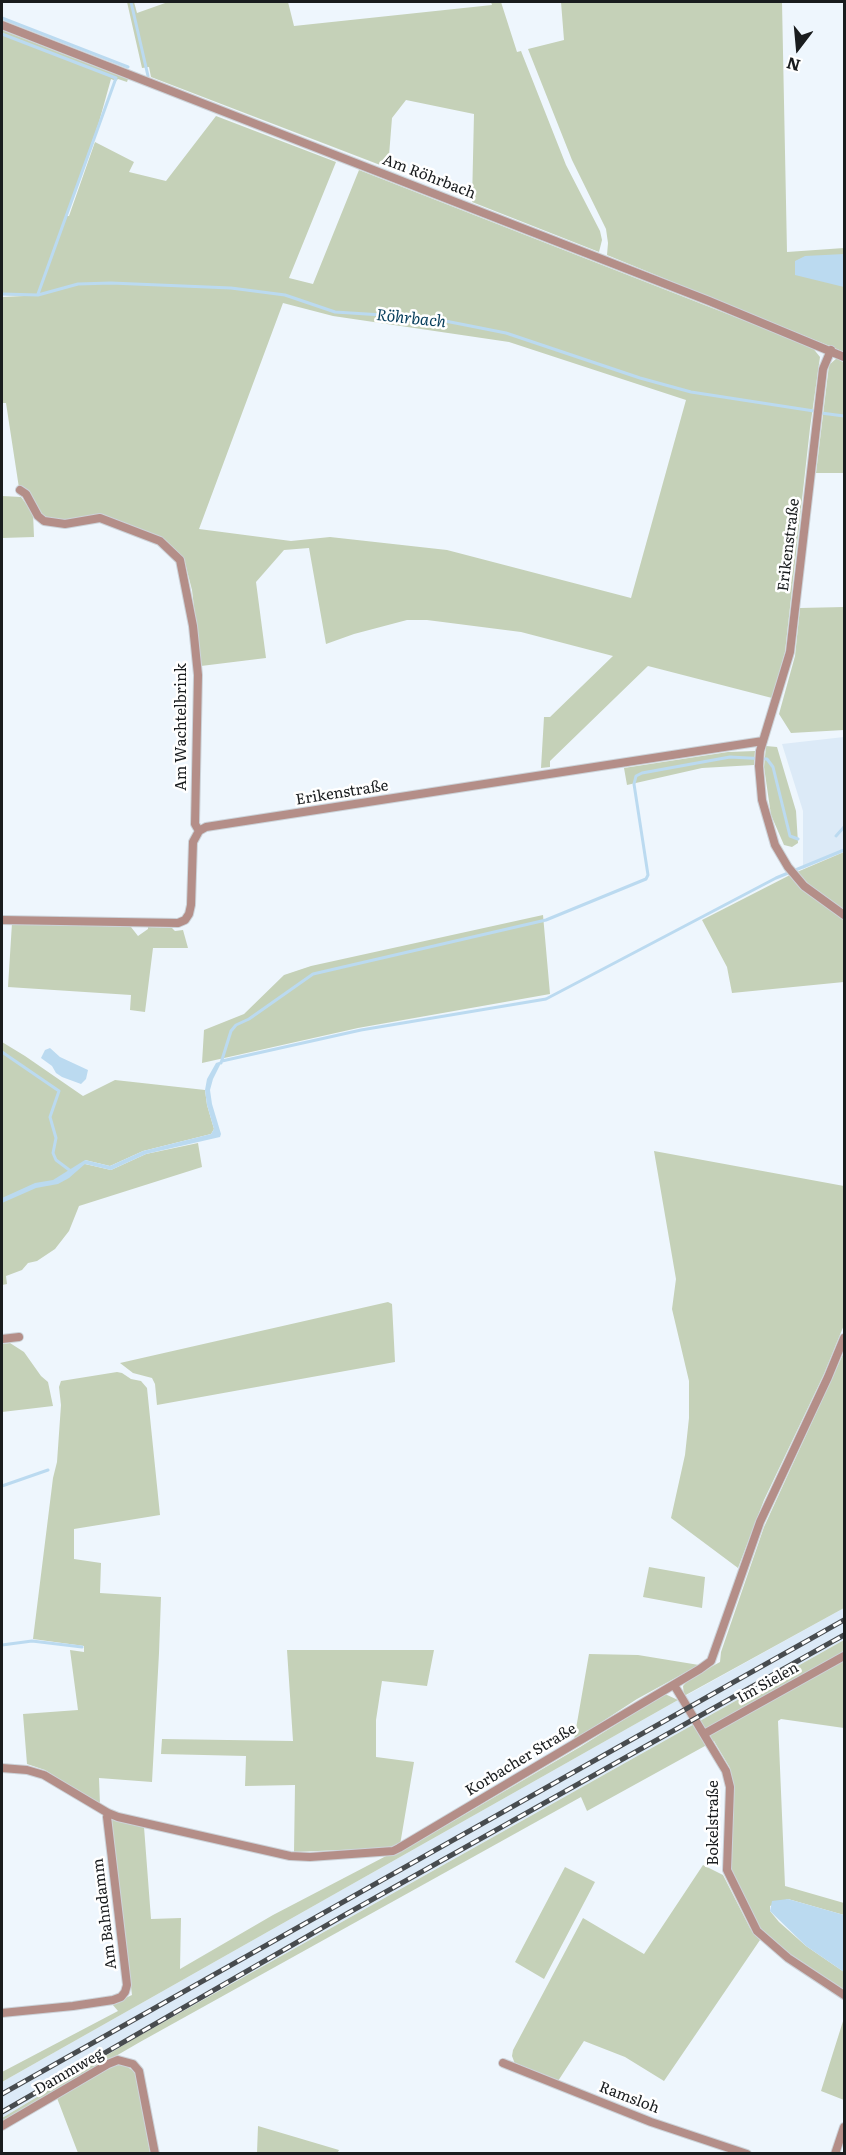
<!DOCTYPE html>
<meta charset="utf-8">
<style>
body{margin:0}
#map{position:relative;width:846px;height:2155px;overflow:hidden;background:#eef6fd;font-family:Literata,serif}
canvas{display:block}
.frame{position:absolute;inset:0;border:3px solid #191c1e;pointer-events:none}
.north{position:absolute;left:768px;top:18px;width:60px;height:60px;-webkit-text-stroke:4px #fff;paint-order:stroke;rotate:196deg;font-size:16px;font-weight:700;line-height:24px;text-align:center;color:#191c1e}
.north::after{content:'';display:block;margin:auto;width:21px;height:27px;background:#191c1e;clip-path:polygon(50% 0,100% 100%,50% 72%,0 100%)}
</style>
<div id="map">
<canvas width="846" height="2155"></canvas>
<div class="frame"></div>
<div class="north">N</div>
</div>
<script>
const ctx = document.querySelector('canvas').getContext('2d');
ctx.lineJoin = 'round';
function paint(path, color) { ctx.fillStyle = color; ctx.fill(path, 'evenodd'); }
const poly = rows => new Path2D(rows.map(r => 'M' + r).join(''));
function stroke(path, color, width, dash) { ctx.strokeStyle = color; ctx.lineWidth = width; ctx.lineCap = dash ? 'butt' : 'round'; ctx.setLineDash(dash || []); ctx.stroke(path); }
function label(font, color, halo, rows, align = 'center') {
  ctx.font = font + ' Literata,serif'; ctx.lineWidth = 5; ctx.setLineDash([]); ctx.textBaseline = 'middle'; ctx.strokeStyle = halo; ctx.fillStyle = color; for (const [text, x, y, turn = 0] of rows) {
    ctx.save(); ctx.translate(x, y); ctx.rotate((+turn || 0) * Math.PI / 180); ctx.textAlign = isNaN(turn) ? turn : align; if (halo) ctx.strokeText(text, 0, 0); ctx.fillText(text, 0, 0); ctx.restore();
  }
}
paint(poly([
 [844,737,844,852,803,869,803,811,782,744],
 [844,1608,844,1640,137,2037,2,2118,2,2082,678,1700]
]), '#dceaf7');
paint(poly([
 [127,2,134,2,137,13,168,2,288,2,294,26,492,5,491,2,501,2,517,52,521,51,566,165,600,231,602,240,599,252,472,202,474,114,406,100,392,118,388,168,151,77,149,67,142,68],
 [561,2,782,2,787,252,844,248,844,352,607,255,608,243,606,229,572,160,528,49,564,40],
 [2,30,128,79,127,82,118,79,116,81,111,79,99,122,66,216,69,216,95,142,134,162,129,172,166,181,216,116,336,162,289,278,313,284,359,170,812,347,820,357,810,428,785,652,772,698,648,666,550,761,550,767,541,768,544,717,550,717,613,656,521,632,427,620,407,620,354,634,326,644,309,548,284,550,256,582,266,658,201,666,192,590,184,559,162,539,100,515,66,521,46,518,39,513,19,488,6,403,2,403,2,297,24,296,2,295],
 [283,303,333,316,509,342,686,400,631,598,447,550,330,537,291,541,199,529],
 [837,358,844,363,844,473,816,473,829,365],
 [2,496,21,497,33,513,34,537,2,538],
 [844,607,844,730,791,733,779,714,795,656,800,608],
 [766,746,777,747,796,811,798,843,792,847,784,845,771,815,764,767],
 [755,751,754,765,702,768,627,785,624,768,728,752],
 [844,852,844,982,732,993,727,967,702,920,790,875,802,889,822,903,797,872],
 [543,915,550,994,358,1028,202,1063,204,1030,244,1014,284,975,311,966],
 [12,923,131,927,138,936,148,929,148,927,172,928,175,931,183,930,188,948,153,948,145,1012,130,1010,131,995,8,987],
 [2,1042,25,1056,83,1096,115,1080,205,1090,207,1105,214,1129,211,1134,143,1151,110,1166,85,1160,85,1164,111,1170,146,1154,198,1143,202,1167,79,1206,69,1231,55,1249,37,1261,28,1263,22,1270,6,1276,7,1284,2,1285],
 [654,1151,844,1186,844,1325,824,1374,764,1500,738,1568,671,1518,685,1455,689,1418,689,1381,672,1309,676,1279],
 [388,1302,392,1304,395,1362,157,1405,155,1384,152,1378,133,1373,120,1363],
 [10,1343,24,1352,41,1376,48,1382,53,1406,2,1412,2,1344],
 [844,1352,844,1608,684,1696,683,1686,689,1679,720,1662,721,1652,764,1527],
 [117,1372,122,1373,131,1379,141,1381,147,1388,160,1515,74,1529,74,1559,101,1563,100,1593,161,1597,159,1653,152,1782,99,1778,100,1805,45,1770,27,1764,23,1714,78,1710,70,1650,84,1652,84,1646,33,1639,53,1478,57,1462,61,1405,59,1387,61,1381],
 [649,1567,705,1577,702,1608,643,1597],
 [844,1640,844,1728,781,1719,778,1721,785,1886,844,1903,844,1915,788,1899,770,1906,770,1911,779,1922,806,1946,844,1972,844,1991,810,1970,777,1945,760,1928,731,1870,734,1794,730,1768,714,1741,587,1811,581,1797,140,2042,2,2122,2,2118,137,2037],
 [287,1650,434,1650,427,1686,382,1681,376,1720,376,1757,414,1762,400,1845,389,1848,294,1852,295,1785,245,1786,246,1756,161,1754,162,1739,293,1741],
 [589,1654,638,1655,699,1665,637,1699,574,1740],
 [665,1694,678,1700,2,2082,2,2072,118,2011,112,2004,132,1995,110,1819,144,1827,151,1919,181,1918,180,1969,273,1915,388,1855,393,1855,409,1847,580,1747],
 [703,1865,723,1875,750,1928,760,1940,664,2081,625,2057,584,2041,558,2081,515,2064,512,2056,513,2050,583,1918,644,1954],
 [565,1867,595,1882,544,1979,515,1962],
 [844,2018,844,2100,821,2091],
 [118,2064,125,2065,136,2073,150,2153,78,2153,57,2098,108,2067],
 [258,2126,339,2150,337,2154,257,2153]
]), '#c5d1b8');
paint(poly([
 [844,254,844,287,795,275,795,261,805,256],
 [50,1048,60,1057,88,1070,86,1079,81,1084,62,1077,56,1073,52,1066,41,1058,45,1050],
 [222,1061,213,1079,210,1090,212,1104,221,1134,220,1137,146,1154,111,1170,85,1164,69,1178,58,1184,36,1188,2,1203,2,1198,35,1183,53,1180,85,1160,110,1166,143,1151,211,1134,214,1129,207,1105,205,1090,207,1079,216,1063],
 [788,1899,844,1915,844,1972,806,1946,770,1911,772,1901]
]), '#bbdaf0');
stroke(poly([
 [131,2,148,76],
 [2,18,128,67],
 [2,34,116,78,38,294],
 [2,294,38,295,78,284,111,283,231,288,285,295,335,312,430,318,506,333,640,378,691,392,814,411],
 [821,413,844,416],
 [836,836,844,827],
 [2,1052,59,1091,50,1117,56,1138,53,1153,56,1160,72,1172],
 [222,1061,361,1030,546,999,776,878,844,850],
 [221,1063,231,1031,236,1025,249,1019,313,974,546,920,646,879,648,875,634,784,636,776,642,773,730,757,767,759,773,767,790,836,798,839],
 [2,1486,48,1470],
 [2,1645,32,1641,82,1647]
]), '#bbdaf0', 3);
const minor = poly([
 [2,25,709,301,844,357],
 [831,350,823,369,790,652,760,751,759,766,762,800,775,845,788,867,804,886,844,915],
 [20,490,26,494,38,516,44,521,65,524,100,518,160,541,180,560,193,626,198,675,195,824,199,831],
 [2,920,178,923,185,920,189,914,191,905,193,842,199,831,206,827,763,741],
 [2,1339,19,1337],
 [674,1685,726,1771,730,1787,727,1870,757,1931,788,1958,844,1995],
 [704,1734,844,1656],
 [2,1768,27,1770,44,1775,108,1813,118,1817,290,1856,310,1857,393,1851,399,1848,700,1669,711,1661,760,1522,828,1377,844,1338],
 [2,2013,73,2006,113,2000,121,1997,125,1992,127,1985,107,1817,108,1813],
 [503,2063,651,2122,747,2154],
 [2,2126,108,2064,118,2060,133,2064,139,2071,155,2154],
 [835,2154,844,2127]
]);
stroke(minor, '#ccd3d9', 10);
stroke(minor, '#b48e88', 8);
const rail = poly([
 [2,2094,844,1620],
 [2,2112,341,1917,844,1635]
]);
stroke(rail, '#484c4f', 5);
stroke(rail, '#fff', 3, [9]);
label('15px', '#191c1e', '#fff', [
 ["Am Röhrbach",429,177,21],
 ["Erikenstraße",789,545,-83],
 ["Am Wachtelbrink",182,727,-90],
 ["Erikenstraße",342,793,-9],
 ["Im Sielen",768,1683,-29],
 ["Korbacher Straße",521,1760,-31],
 ["Bokelstraße",714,1823,-90],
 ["Am Bahndamm",105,1914,-97],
 ["Dammweg",69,2072,-30],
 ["Ramsloh",629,2098,21]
]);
label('italic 16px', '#073e5c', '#fff', [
 ["Röhrbach",411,319,6]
]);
</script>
